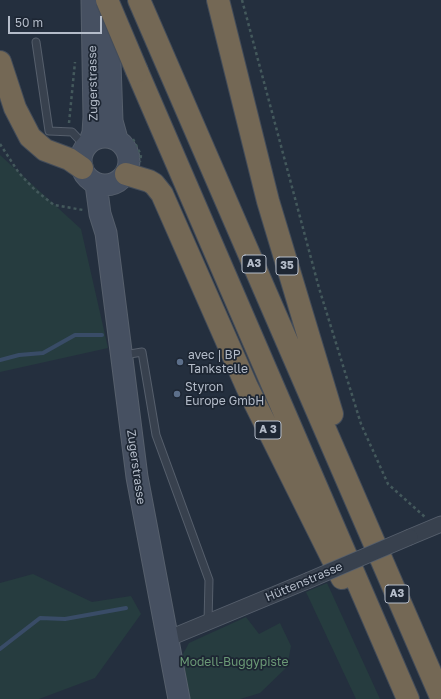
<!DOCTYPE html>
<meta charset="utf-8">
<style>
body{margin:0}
#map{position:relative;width:441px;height:699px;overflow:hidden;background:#242f3e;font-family:"Golos Text",sans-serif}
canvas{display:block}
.scale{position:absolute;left:8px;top:16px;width:94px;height:18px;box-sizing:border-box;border:2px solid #b4bcc9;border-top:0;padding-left:5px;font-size:12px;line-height:14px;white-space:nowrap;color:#b4bcc9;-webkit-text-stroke:3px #1d2633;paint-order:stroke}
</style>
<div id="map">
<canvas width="441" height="699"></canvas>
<div class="scale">50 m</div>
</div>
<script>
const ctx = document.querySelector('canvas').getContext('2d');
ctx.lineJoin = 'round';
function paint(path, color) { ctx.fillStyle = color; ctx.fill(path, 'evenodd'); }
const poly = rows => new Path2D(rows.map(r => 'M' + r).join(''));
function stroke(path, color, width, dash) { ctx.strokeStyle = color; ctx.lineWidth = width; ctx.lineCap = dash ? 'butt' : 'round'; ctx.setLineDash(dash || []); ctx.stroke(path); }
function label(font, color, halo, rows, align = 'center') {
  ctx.font = font + ' "Golos Text",sans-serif'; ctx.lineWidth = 3.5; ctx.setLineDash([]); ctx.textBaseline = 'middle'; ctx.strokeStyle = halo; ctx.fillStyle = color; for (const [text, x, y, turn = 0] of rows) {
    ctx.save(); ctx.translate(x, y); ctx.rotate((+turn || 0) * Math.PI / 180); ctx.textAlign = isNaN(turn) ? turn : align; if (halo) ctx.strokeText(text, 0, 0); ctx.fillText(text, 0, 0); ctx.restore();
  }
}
paint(poly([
 [0,155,81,229,108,348,0,372],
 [33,574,92,602,131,596,141,614,95,678,39,699,0,699,0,583],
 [327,583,380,699,356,699,306,592],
 [246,617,259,634,280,623,291,646,287,667,260,693,240,699,188,699,183,679,186,677,183,654,189,643]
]), '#263c3f');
stroke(poly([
 [0,360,19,355,43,353,75,335,102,335],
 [0,649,40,618,65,619,126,608]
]), '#394c67', 4);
const lane = poly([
 [36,42,49,131,72,132,85,146],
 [124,355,142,352,156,435,209,580,208,622]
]);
const street = poly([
 [410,537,441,524],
 [167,639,307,581]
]);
const secondary = poly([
 [108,5,112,121,117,139],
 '81 161a24 24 0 1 1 48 0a24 24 0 1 1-48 0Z',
 [90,141,93,133,94,117,92,0],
 [96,184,100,214,106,233,137,477,179,699]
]);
const highway = poly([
 [139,0,441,697],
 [218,0,268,201,332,414],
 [0,62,15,108,30,137,45,150,69,159,82,168],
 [137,71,408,699],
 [126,174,149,181,154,184,162,194,247,387,342,578]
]);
stroke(lane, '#565f6c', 9);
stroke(street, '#565f6c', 17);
stroke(secondary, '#565f6c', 23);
stroke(highway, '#434c59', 24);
stroke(poly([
 [242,0,319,288,361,424,388,484,425,517],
 [69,123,75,62],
 [133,139,141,155,140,162],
 [0,144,19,173,35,190,54,205,83,210]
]), '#44595c', 2.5, [3, 3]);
stroke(lane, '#38414e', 7);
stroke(street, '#38414e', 15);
stroke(secondary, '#465061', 21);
stroke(highway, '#746855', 22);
const streetBridge = poly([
 [307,581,410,537]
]);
const highwayBridge = poly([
 [107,0,137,71]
]);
stroke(streetBridge, '#565f6c', 17, []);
stroke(highwayBridge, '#434c59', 24, []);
stroke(streetBridge, '#38414e', 15);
stroke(highwayBridge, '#746855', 22);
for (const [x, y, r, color] of [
 [180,362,4,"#5c6f8a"],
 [177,394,4,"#5c6f8a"]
]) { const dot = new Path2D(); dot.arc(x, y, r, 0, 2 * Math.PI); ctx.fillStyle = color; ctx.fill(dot); stroke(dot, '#1d2633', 1.5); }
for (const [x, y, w] of [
 [254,264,24],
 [287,266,22],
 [268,430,26],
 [397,594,24]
]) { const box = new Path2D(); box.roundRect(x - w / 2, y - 9, w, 18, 3); ctx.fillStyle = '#1d2633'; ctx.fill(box); stroke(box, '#b4bcc9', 1); }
label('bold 11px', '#b4bcc9', null, [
 ["A3",254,264],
 ["35",287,266],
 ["A 3",268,430],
 ["A3",397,594]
]);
label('12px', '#b4bcc9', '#1d2633', [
 ["Zugerstrasse",93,83,-91],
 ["Zugerstrasse",136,467,82],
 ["Hüttenstrasse",304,582,-23]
]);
label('12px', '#b4bcc9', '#1d2633', [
 ["avec | BP",188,355],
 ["Tankstelle",188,369],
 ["Styron",185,387],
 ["Europe GmbH",185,401]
], 'left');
label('12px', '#6b9a76', '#1d2633', [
 ["Modell-Buggypiste",234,662]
]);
</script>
